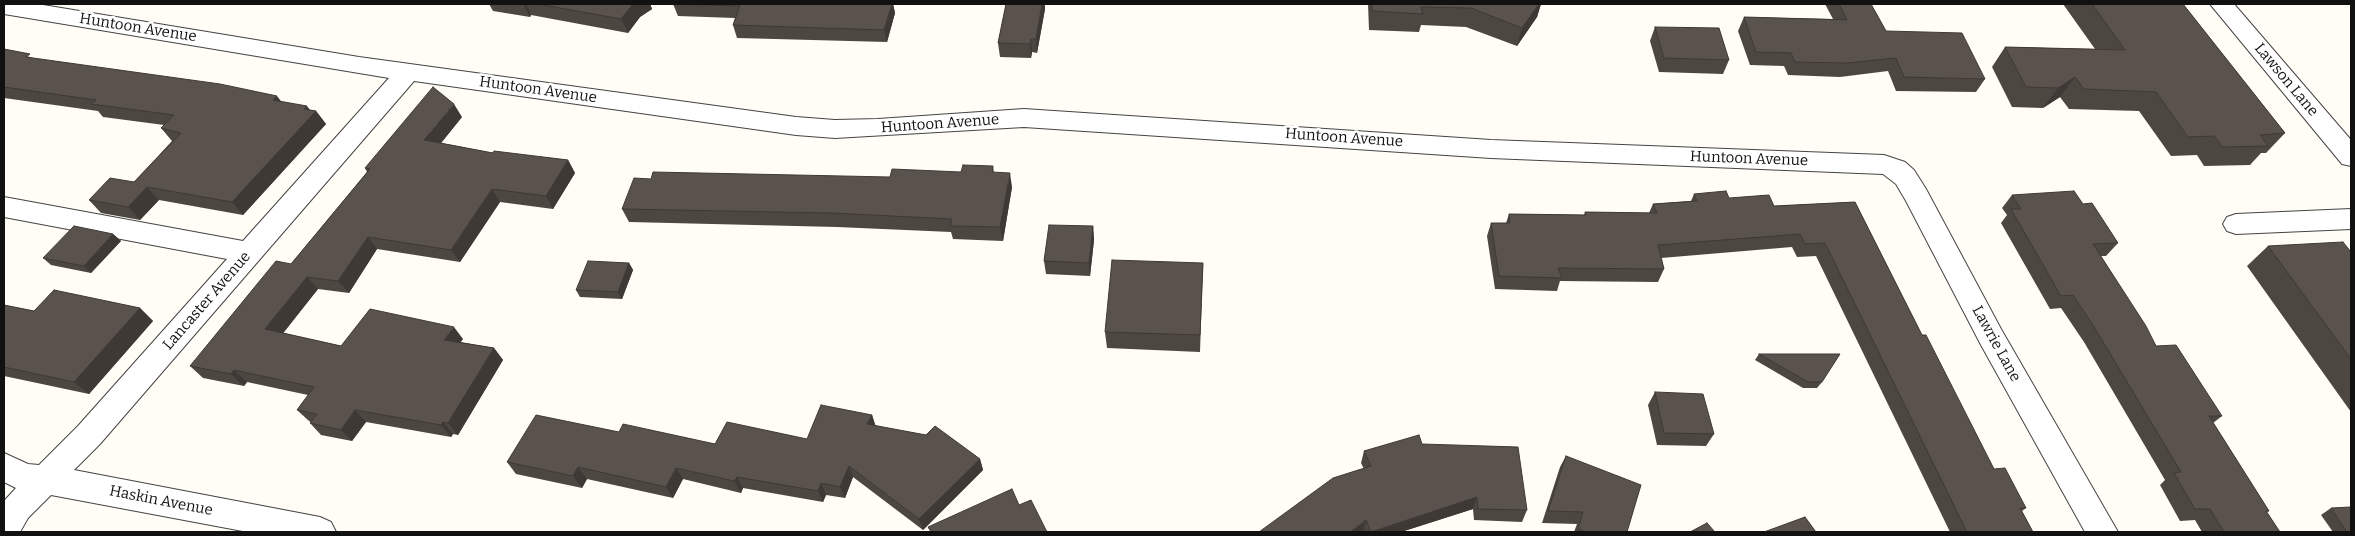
<!DOCTYPE html>
<style>
body{margin:0}
#map{position:relative;width:2355px;height:536px;overflow:hidden;background:#fffdf5;font-family:Bitter,serif}
canvas{display:block}
.frame{position:absolute;inset:0;border:5px solid #111;pointer-events:none}
</style>
<div id="map">
<canvas width="2355" height="536"></canvas>
<div class="frame"></div>
</div>
<script>
const ctx = document.querySelector('canvas').getContext('2d');
ctx.lineJoin = 'round';
const poly = rows => new Path2D(rows.map(r => 'M' + r).join(''));
function stroke(path, color, width, dash) { ctx.strokeStyle = color; ctx.lineWidth = width; ctx.lineCap = dash ? 'butt' : 'round'; ctx.setLineDash(dash || []); ctx.stroke(path); }
function paint(path, color) { ctx.fillStyle = color; ctx.fill(path, 'evenodd'); }
function label(font, color, halo, rows, align = 'center') {
  ctx.font = font + ' Bitter,serif'; ctx.lineWidth = 5; ctx.setLineDash([]); ctx.textBaseline = 'middle'; ctx.strokeStyle = halo; ctx.fillStyle = color; for (const [text, x, y, turn = 0] of rows) {
    ctx.save(); ctx.translate(x, y); ctx.rotate((+turn || 0) * Math.PI / 180); ctx.textAlign = isNaN(turn) ? turn : align; if (halo) ctx.strokeText(text, 0, 0); ctx.fillText(text, 0, 0); ctx.restore();
  }
}
const minor = poly([
 [4,4,37,4,359,57,796,117,835,120,878,119,1024,109,1491,140,1884,155,1905,162,1914,170,1926,189,2001,329,2118,532,2085,532,1981,345,1906,201,1896,184,1883,174,1491,158,1024,127,835,138,796,135,414,81,100,444,74,470,320,517,331,522,336,532,248,532,51,495,28,518,20,532,4,532,4,501,16,488,4,482,4,453,28,464,39,465,78,426,227,259,4,217,4,197,243,241,389,78,4,14,4,4],
 [2210,4,2234,4,2351,140,2351,166,2342,164,2210,4],
 [2351,209,2351,229,2236,234,2227,231,2223,224,2227,217,2236,214,2351,209]
]);
stroke(minor, '#444', 2);
paint(minor, '#fff');
paint(poly([
 [489,4,650,4,652,9,640,17,628,33,531,15,530,17,493,11],
 [673,4,893,4,895,13,887,42,737,38,733,25,735,18,678,16],
 [1006,4,1045,4,1045,9,1037,53,1032,52,1031,58,1000,57,998,43],
 [1368,4,1541,4,1537,17,1517,46,1466,27,1421,25,1419,32,1369,30],
 [1825,4,1871,4,1886,31,1985,79,1976,92,1896,91,1888,71,1840,77,1788,75,1784,66,1750,65,1738,31,1744,17,1833,19],
 [2063,4,2183,4,2285,133,2266,153,2261,153,2250,165,2204,166,2197,155,2171,156,2139,111,2069,109,2060,97,2043,108,2012,107,1992,67,2005,47,2095,49],
 [1655,27,1729,60,1723,74,1659,72,1650,41],
 [4,49,33,58,282,102,310,110,316,111,326,124,243,215,159,200,140,220,101,213,89,200,134,182,172,141,161,128,164,125,103,117,98,111,4,98],
 [462,117,441,143,493,153,568,160,575,173,553,209,500,202,460,262,377,249,349,293,318,289,283,333,341,346,463,339,460,342,494,348,503,360,458,435,453,434,451,437,366,422,352,441,321,435,310,423,311,422,309,421,297,410,308,395,247,382,244,386,203,378,190,366,291,264,367,172,365,168],
 [993,166,994,173,1012,187,1003,241,953,239,951,232,837,227,629,222,622,209,651,179,890,177,961,172],
 [1694,194,1729,198,1774,206,1855,202,1922,335,1994,469,2026,508,2022,511,2033,532,1950,532,1816,256,1797,257,1792,247,1661,258,1664,269,1658,282,1560,281,1557,291,1495,289,1487,236,1491,223,1506,223,1509,214,1584,215,1585,212,1649,213,1653,204,1691,201],
 [2012,195,2083,204,2118,243,2106,256,2101,256,2156,346,2222,416,2213,423,2269,511,2267,512,2280,532,2202,532,2195,520,2180,521,2160,485,2165,480,2084,342,2061,308,2050,309,2001,223,2007,215,2002,208],
 [1093,226,1094,240,1090,276,1046,274,1044,261],
 [113,234,121,241,91,273,51,265,43,258],
 [2268,246,2351,252,2351,412,2247,266],
 [629,263,633,270,622,299,580,297,576,290],
 [1203,263,1200,352,1107,348,1105,332],
 [4,305,34,311,140,308,153,321,89,394,4,376],
 [1759,354,1822,382,1817,388,1803,388,1755,360],
 [1655,392,1714,434,1706,446,1657,445,1648,405],
 [872,415,875,425,980,459,983,470,923,530,853,477,845,498,826,495,823,502,743,488,741,493,683,479,673,498,587,479,582,488,516,474,507,462,619,432,715,444,807,439],
 [1422,444,1527,510,1522,522,1474,520,1473,509,1401,532,1363,532,1364,469,1361,463,1364,451],
 [1566,456,1627,532,1574,532,1577,524,1542,523,1560,467],
 [2331,508,2351,532,2333,532,2321,515]
]), '#4d4742');
paint(poly([
 [523,4,526,4,531,15,530,17],
 [633,4,650,4,652,9,640,17,628,33,621,19],
 [892,4,893,4,895,13,887,42,884,30],
 [1042,4,1045,4,1045,9,1037,53,1036,39],
 [1539,4,1541,4,1537,17,1517,46,1522,28],
 [1031,39,1032,52,1031,58,1030,44],
 [2075,77,2060,97,2043,108,2058,88],
 [277,96,287,109,273,100],
 [454,104,462,117,433,153,424,140],
 [307,106,313,114,316,111,326,124,243,215,232,202],
 [568,160,575,173,553,209,546,196],
 [1010,173,1012,187,1003,241,1000,227],
 [147,187,159,200,140,220,128,207],
 [492,189,500,202,460,262,451,250],
 [1093,226,1094,240,1090,276,1089,263],
 [113,234,121,241,91,273,84,266],
 [368,237,377,249,349,293,338,281],
 [629,263,633,270,622,299,618,292],
 [307,277,318,289,277,341,265,329],
 [140,308,153,321,89,394,74,382],
 [454,327,463,339,453,352,444,340],
 [494,348,503,360,458,435,448,423],
 [234,370,247,382,244,386,231,374],
 [355,410,366,422,352,441,341,430],
 [872,415,876,427,867,424],
 [443,422,453,434,451,437,441,425],
 [980,459,983,470,923,530,919,519],
 [849,466,853,477,845,498,840,487],
 [578,467,587,479,582,488,573,476],
 [676,468,683,479,673,498,666,487],
 [737,477,743,488,741,493,734,481],
 [821,483,826,495,823,502,818,491],
 [1477,497,1473,509,1401,532,1371,532],
 [1366,520,1363,532,1350,532]
]), '#3f3936');
const building = poly([
 [538,4,633,4,621,19,538,4],
 [673,4,892,4,884,30,733,25,740,6,673,4],
 [1006,4,1042,4,1036,39,1031,39,1030,44,998,43,1006,4],
 [1372,4,1539,4,1522,28,1471,8,1421,7,1423,14,1372,11,1372,4],
 [1839,4,1871,4,1886,31,1962,33,1985,79,1904,77,1896,58,1847,63,1795,62,1791,53,1756,52,1744,17,1847,20,1839,4],
 [2092,4,2183,4,2285,133,2260,135,2268,146,2223,147,2214,136,2188,137,2156,92,2084,89,2075,77,2058,88,2026,87,2005,47,2125,50,2092,4],
 [1655,27,1719,28,1729,60,1664,58,1655,27],
 [4,49,30,54,26,57,220,84,277,96,273,100,307,106,304,109,316,111,232,202,147,187,128,207,89,200,110,178,134,182,181,133,161,128,174,115,91,104,96,100,4,87,4,49],
 [433,87,454,104,424,140,493,153,494,151,568,160,546,196,492,189,451,250,368,237,338,281,307,277,265,329,341,346,370,309,454,327,444,340,494,348,448,423,443,422,441,425,355,410,341,430,310,423,317,414,297,410,314,387,234,370,231,374,190,366,276,261,291,264,370,169,365,168,433,87],
 [963,165,993,166,992,172,1010,173,1000,227,950,226,952,219,832,213,622,209,634,178,651,179,653,172,890,177,892,169,961,172,963,165],
 [1726,191,1729,198,1769,195,1774,206,1855,202,1922,335,1926,335,1994,469,2005,468,2026,508,2020,508,2033,532,1967,532,1825,243,1805,244,1800,234,1658,245,1664,269,1558,268,1562,278,1499,276,1491,223,1510,223,1509,214,1586,215,1585,212,1657,213,1653,204,1697,201,1694,194,1726,191],
 [2074,191,2083,204,2092,203,2118,243,2093,244,2146,326,2156,346,2176,345,2222,416,2209,416,2269,511,2266,511,2280,532,2224,532,2210,509,2195,509,2174,473,2181,472,2096,330,2073,295,2061,296,2011,209,2021,209,2012,195,2074,191],
 [1049,225,1093,226,1089,263,1044,261,1049,225],
 [74,226,113,234,84,266,43,258,74,226],
 [2343,242,2351,252,2351,359,2268,246,2343,242],
 [1112,260,1203,263,1200,335,1105,332,1112,260],
 [588,261,629,263,618,292,576,290,588,261],
 [54,290,140,308,74,382,4,367,4,305,34,311,54,290],
 [1759,354,1840,354,1822,382,1808,382,1759,354],
 [1655,392,1703,394,1714,434,1664,433,1655,392],
 [821,405,872,415,867,424,926,435,935,426,980,459,919,519,849,466,840,487,821,483,818,491,737,477,734,481,676,468,666,487,578,467,573,476,507,462,536,415,619,432,623,424,715,444,727,422,807,439,821,405],
 [1419,435,1422,444,1518,447,1527,510,1478,509,1477,497,1371,532,1366,520,1350,532,1259,532,1333,478,1371,466,1364,451,1419,435],
 [1566,456,1641,485,1627,532,1586,532,1578,529,1583,512,1548,511,1566,456],
 [1012,489,1019,505,1031,500,1047,532,931,532,928,527,1012,489],
 [2351,507,2351,532,2347,532,2331,508,2351,507],
 [1805,517,1816,532,1764,532,1805,517],
 [1707,523,1715,532,1690,532,1707,523]
]);
paint(building, '#5a524d');
stroke(building, '#3f3936', 1);
label('15px', '#111', '#fff', [
 ["Huntoon Avenue",138,28,9],
 ["Lawson Lane",2286,80,50],
 ["Huntoon Avenue",538,90,8],
 ["Huntoon Avenue",940,124,-4],
 ["Huntoon Avenue",1344,138,4],
 ["Huntoon Avenue",1749,159,2],
 ["Lancaster Avenue",207,301,-49],
 ["Lawrie Lane",1996,344,61],
 ["Haskin Avenue",161,501,11]
]);
</script>
